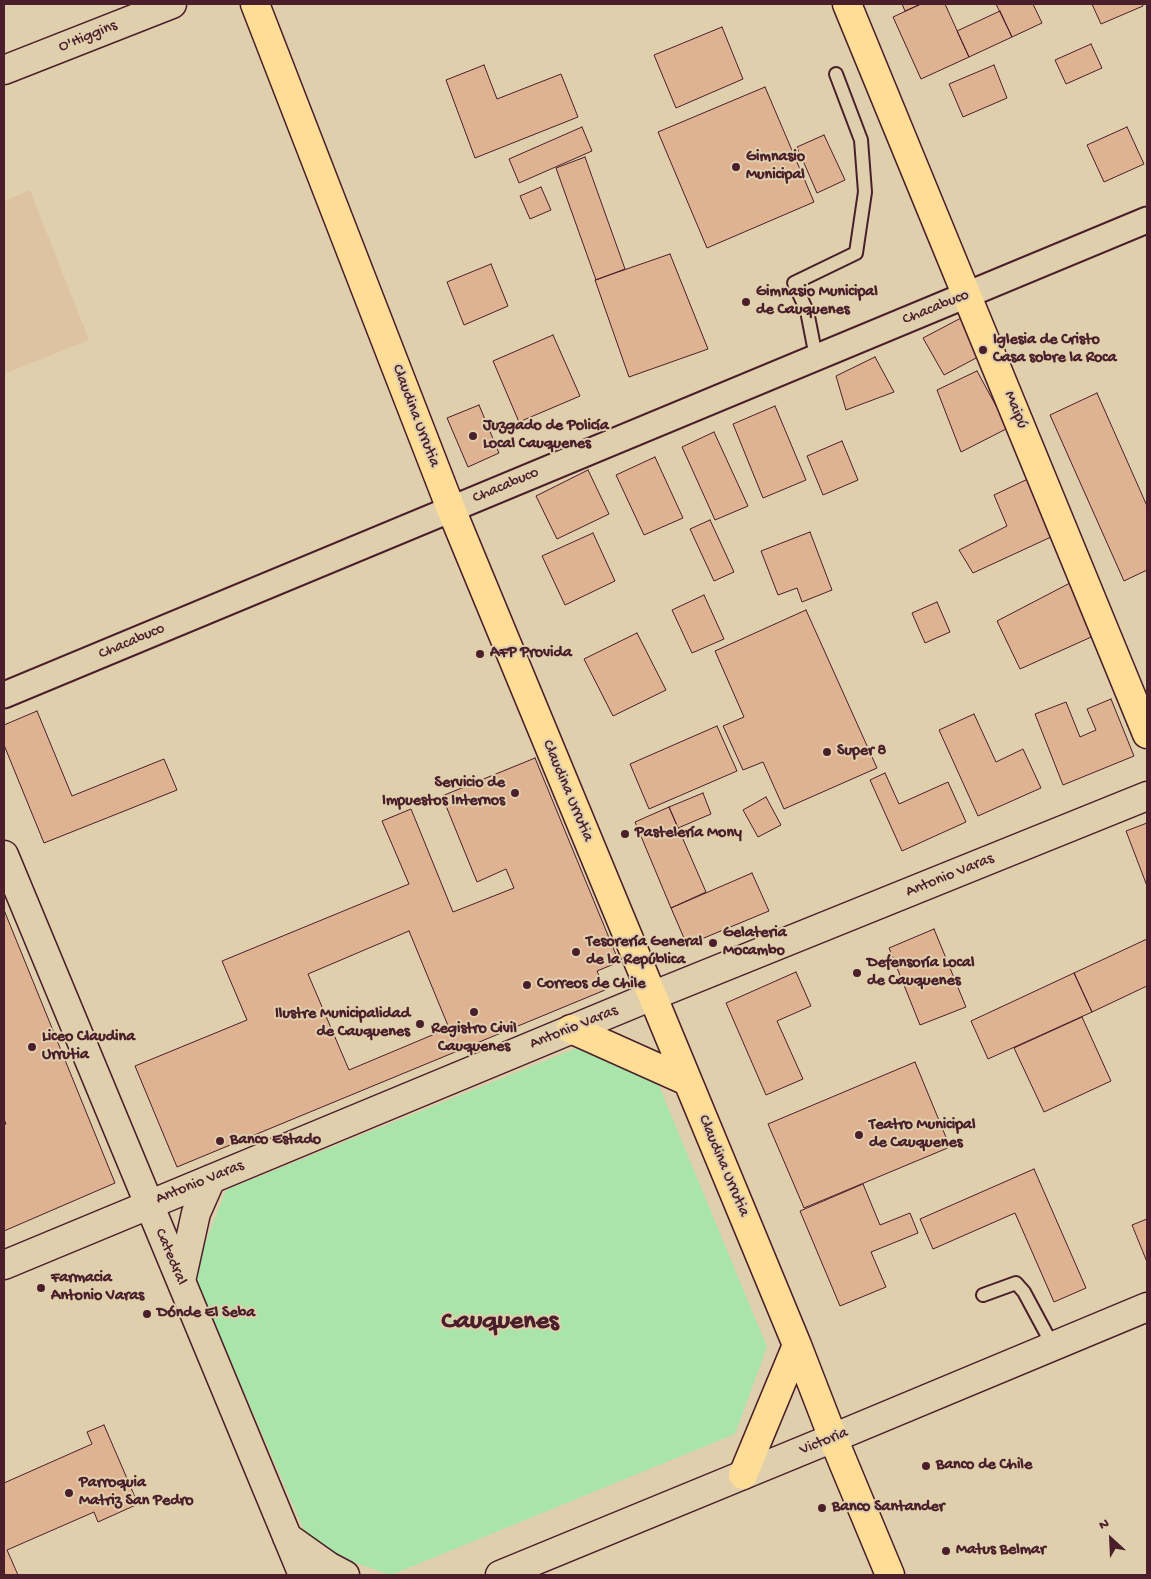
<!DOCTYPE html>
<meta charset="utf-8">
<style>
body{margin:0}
#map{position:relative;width:1151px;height:1579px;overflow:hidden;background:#e0cfac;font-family:"Gochi Hand",sans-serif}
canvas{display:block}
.frame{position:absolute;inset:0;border:5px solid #4a1f2b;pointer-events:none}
.north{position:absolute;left:1086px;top:1514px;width:50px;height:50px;-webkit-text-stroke:4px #e0cfac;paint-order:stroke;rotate:335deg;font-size:14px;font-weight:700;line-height:20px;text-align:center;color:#4a1f2b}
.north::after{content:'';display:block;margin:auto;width:18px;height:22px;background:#4a1f2b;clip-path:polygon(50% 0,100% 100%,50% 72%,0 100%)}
</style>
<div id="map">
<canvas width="1151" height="1579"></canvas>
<div class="frame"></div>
<div class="north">N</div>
</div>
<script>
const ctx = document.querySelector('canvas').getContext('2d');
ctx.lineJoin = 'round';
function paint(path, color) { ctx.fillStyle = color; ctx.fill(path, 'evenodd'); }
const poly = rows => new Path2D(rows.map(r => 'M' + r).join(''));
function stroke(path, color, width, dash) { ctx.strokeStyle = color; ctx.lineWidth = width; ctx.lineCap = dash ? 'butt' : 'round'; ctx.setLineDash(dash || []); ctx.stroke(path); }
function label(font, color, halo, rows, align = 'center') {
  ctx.font = font + ' "Gochi Hand",sans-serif'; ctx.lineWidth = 4; ctx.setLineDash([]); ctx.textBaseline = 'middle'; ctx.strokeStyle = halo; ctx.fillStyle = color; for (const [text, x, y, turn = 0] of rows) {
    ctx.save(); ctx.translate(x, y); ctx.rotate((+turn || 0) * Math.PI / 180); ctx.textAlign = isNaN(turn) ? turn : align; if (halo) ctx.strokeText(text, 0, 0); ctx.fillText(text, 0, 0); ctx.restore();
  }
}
paint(poly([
 [30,190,89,340,4,374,4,201]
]), '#ddc3a2');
paint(poly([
 [579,1047,657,1081,767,1347,735,1434,391,1575,350,1561,310,1544,193,1274,226,1190]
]), '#a9e4a9');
const building = poly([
 [902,4,921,4,905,11,902,4],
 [921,4,945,4,969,57,921,79,893,17,921,4],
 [996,4,1033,4,1042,23,1012,37,996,4],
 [1092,4,1142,4,1143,6,1101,24,1092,4],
 [1000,11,1012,37,969,57,957,31,1000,11],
 [722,27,743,79,676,108,654,55,722,27],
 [1091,44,1102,68,1066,84,1055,60,1091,44],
 [484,65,497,99,561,74,578,117,475,158,446,80,484,65],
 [994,65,1007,98,963,117,949,84,994,65],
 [765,87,814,202,707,248,658,132,765,87],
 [582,127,592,151,519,183,509,159,582,127],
 [1127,127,1144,164,1104,182,1087,145,1127,127],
 [824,135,845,180,817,193,797,147,824,135],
 [585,157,625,269,596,280,556,168,585,157],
 [541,187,551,210,530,219,520,196,541,187],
 [670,254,708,349,629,377,595,280,670,254],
 [491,264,508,306,464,325,447,282,491,264],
 [961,318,978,357,944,375,923,338,961,318],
 [553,335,580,396,519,422,493,361,553,335],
 [875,357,894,392,846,410,836,376,875,357],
 [977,371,1008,428,961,452,937,390,977,371],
 [1097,393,1147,506,1147,570,1124,581,1050,415,1097,393],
 [479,405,499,453,468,467,447,418,479,405],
 [775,406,806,480,763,498,733,424,775,406],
 [714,432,748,506,715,520,682,447,714,432],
 [842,441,858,480,823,495,807,456,842,441],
 [655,457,683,518,644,535,616,475,655,457],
 [588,470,609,514,557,539,536,496,588,470],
 [1030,478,1051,537,973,573,959,550,1007,526,994,495,1030,478],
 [710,520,734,572,714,581,690,529,710,520],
 [810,532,832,590,802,602,797,588,778,595,761,551,810,532],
 [593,533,615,581,565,605,542,556,593,533],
 [1070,583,1098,634,1020,669,997,621,1070,583],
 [704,595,724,639,692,653,672,610,704,595],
 [937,602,950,632,925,643,912,613,937,602],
 [806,610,877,768,784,809,763,762,743,770,723,726,744,717,715,651,806,610],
 [637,633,666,690,613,716,584,659,637,633],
 [1111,699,1134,756,1063,785,1035,714,1066,702,1080,737,1096,730,1087,709,1111,699],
 [37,711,72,796,164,759,177,790,44,843,4,745,4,725,37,711],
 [974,714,996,762,1023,749,1041,788,978,816,939,730,974,714],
 [717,726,737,771,649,809,630,764,717,726],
 [535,758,619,962,597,971,605,990,177,1167,135,1066,247,1020,222,961,409,884,382,821,411,809,453,912,514,888,506,869,477,882,442,796,535,758],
 [409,931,449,1028,349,1070,308,974,409,931],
 [885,773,899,804,948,782,966,822,902,851,870,780,885,773],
 [703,793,711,814,678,828,669,807,703,793],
 [766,797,781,825,758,837,743,810,766,797],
 [669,807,706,892,671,908,635,822,669,807],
 [1147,823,1147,886,1126,831,1147,823],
 [752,873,769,911,687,945,671,908,752,873],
 [4,910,115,1183,4,1231,4,1125,6,1124,4,1119,4,910],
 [934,929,966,1007,920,1025,889,948,934,929],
 [1147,939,1147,986,1092,1012,1074,973,1147,939],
 [796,972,811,1006,777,1021,803,1079,766,1095,726,1003,796,972],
 [1074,973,1092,1012,988,1059,971,1021,1074,973],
 [1082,1017,1111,1081,1044,1112,1014,1048,1082,1017],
 [915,1062,950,1147,804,1208,768,1124,915,1062],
 [1034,1169,1086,1288,1054,1302,1015,1213,933,1249,920,1219,1034,1169],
 [863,1184,880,1225,910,1213,918,1233,871,1252,886,1287,840,1306,800,1211,863,1184],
 [1147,1219,1147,1262,1132,1225,1147,1219],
 [104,1425,138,1504,98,1522,94,1512,7,1550,18,1575,4,1575,4,1483,92,1444,87,1432,104,1425]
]);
paint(building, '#dfb291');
stroke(building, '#4a1f2b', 1);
const service = poly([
 [816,357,807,311,794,283,856,253,865,192,861,140,836,74],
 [983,1295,1016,1283,1024,1292,1053,1346]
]);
const minor = poly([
 [4,695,1147,220]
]);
const tertiary = poly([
 [4,70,172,4],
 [4,855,149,1204],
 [833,1438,1147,1307]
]);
const secondary = poly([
 [149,1204,303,1575],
 [4,1265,652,996,1147,796],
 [181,1281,196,1213,211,1179],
 [287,1537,328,1566,345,1575],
 [500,1575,833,1438]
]);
const primary = poly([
 [255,4,451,509,797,1345,833,1438,890,1575],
 [847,4,1147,734],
 [571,1029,687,1081],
 [743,1475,797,1345]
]);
stroke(service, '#4a1f2b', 16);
stroke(minor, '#4a1f2b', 29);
stroke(tertiary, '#4a1f2b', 31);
stroke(secondary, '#4a1f2b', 31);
stroke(primary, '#4a1f2b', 31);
stroke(service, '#e0cfac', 12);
stroke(minor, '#e0cfac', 25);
stroke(tertiary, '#e0cfac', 28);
stroke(secondary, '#e0cfac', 28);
stroke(primary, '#fedd96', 28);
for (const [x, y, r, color] of [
 [736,167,5,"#4a1f2b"],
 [746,302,5,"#4a1f2b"],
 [983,350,5,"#4a1f2b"],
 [473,436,5,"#4a1f2b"],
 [480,654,5,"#4a1f2b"],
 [827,752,5,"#4a1f2b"],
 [515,793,5,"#4a1f2b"],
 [625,834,5,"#4a1f2b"],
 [713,943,5,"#4a1f2b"],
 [576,952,5,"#4a1f2b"],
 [857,973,5,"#4a1f2b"],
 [527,985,5,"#4a1f2b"],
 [474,1012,5,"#4a1f2b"],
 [420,1024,5,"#4a1f2b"],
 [32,1047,5,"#4a1f2b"],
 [859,1135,5,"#4a1f2b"],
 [220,1141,5,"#4a1f2b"],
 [41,1288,5,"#4a1f2b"],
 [147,1314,5,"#4a1f2b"],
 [926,1466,5,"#4a1f2b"],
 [69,1493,5,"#4a1f2b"],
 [822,1508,5,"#4a1f2b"],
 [946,1551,5,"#4a1f2b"]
]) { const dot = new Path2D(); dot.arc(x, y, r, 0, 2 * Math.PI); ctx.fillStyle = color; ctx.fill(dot); stroke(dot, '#e0cfac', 2); }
label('16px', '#4a1f2b', '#e0cfac', [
 ["O'Higgins",88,37,-22],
 ["Chacabuco",936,308,-22],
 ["Maipú",1015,410,68],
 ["Claudina Urrutia",415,416,69],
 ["Chacabuco",506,486,-23],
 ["Chacabuco",132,642,-23],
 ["Claudina Urrutia",567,791,67],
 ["Antonio Varas",950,876,-22],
 ["Antonio Varas",574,1028,-22],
 ["Claudina Urrutia",723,1166,67],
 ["Antonio Varas",200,1183,-22],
 ["Catedral",170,1257,67],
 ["Victoria",824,1442,-22]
]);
label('bold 16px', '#4a1f2b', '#e0cfac', [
 ["Gimnasio",746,158],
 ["Municipal",746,176],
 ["Gimnasio Municipal",756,293],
 ["de Cauquenes",756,311],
 ["Iglesia de Cristo",993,341],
 ["Casa sobre la Roca",993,359],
 ["Juzgado de Policía",483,427],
 ["Local Cauquenes",483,445],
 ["AFP Provida",490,654],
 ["Super 8",837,752],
 ["Servicio de",505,784,"right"],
 ["Impuestos Internos",505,802,"right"],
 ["Pastelería Mony",635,834],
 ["Gelateria",723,934],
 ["Mocambo",723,952],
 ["Tesorería General",586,943],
 ["de la República",586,961],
 ["Defensoría Local",867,964],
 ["de Cauquenes",867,982],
 ["Correos de Chile",537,985],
 ["Ilustre Municipalidad",410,1015,"right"],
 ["de Cauquenes",410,1033,"right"],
 ["Registro Civil",474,1030,"center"],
 ["Cauquenes",474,1048,"center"],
 ["Liceo Claudina",42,1038],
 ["Urrutia",42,1056],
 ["Teatro Municipal",869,1126],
 ["de Cauquenes",869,1144],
 ["Banco Estado",230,1141],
 ["Farmacia",51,1279],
 ["Antonio Varas",51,1297],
 ["Dónde El Seba",157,1314],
 ["Banco de Chile",936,1466],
 ["Parroquia",79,1484],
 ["Matriz San Pedro",79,1502],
 ["Banco Santander",832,1508],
 ["Matus Belmar",956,1551]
], 'left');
label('bold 26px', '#4a1f2b', '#e0cfac', [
 ["Cauquenes",500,1323]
]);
</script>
